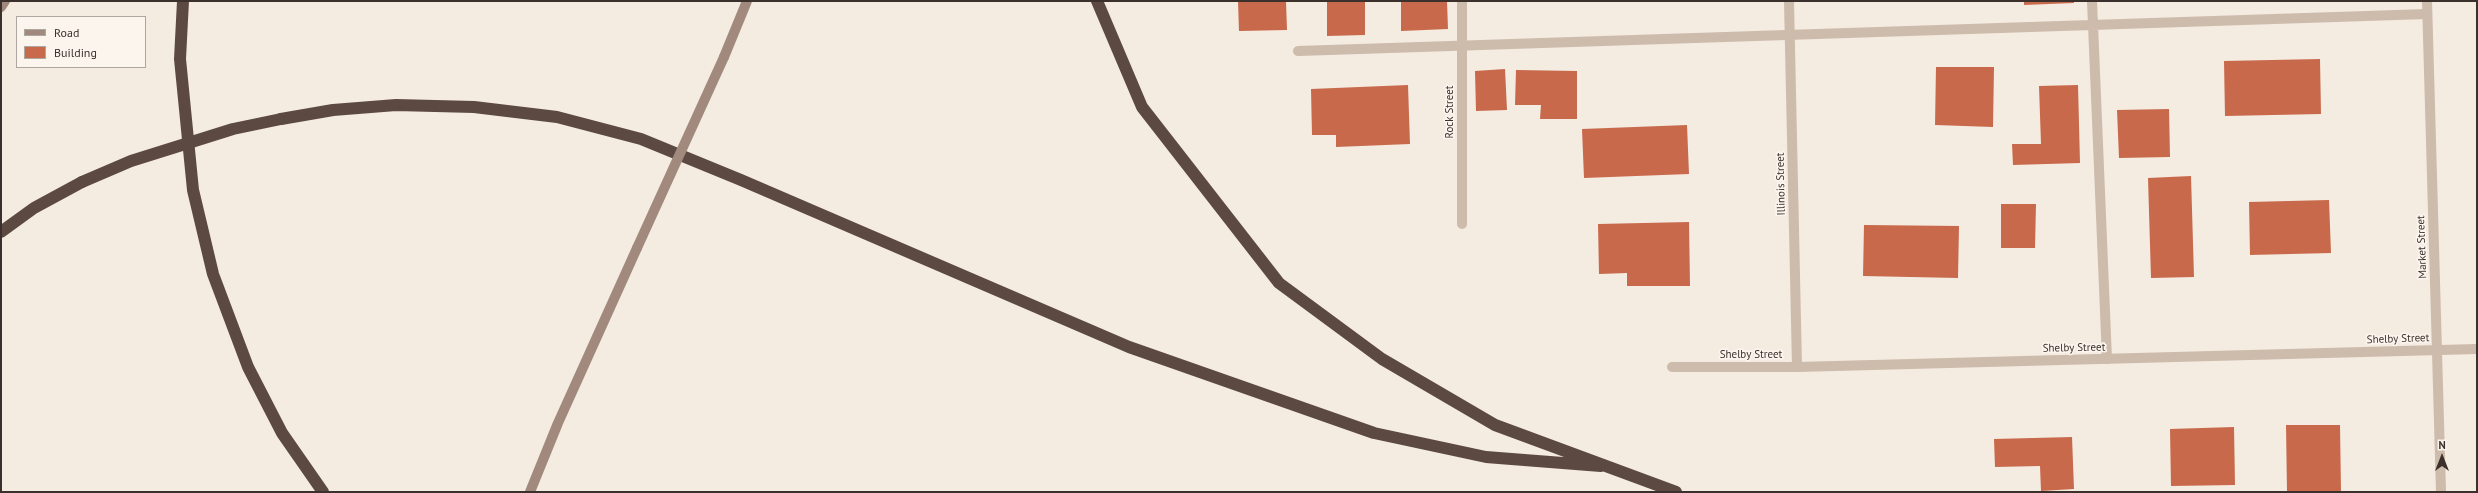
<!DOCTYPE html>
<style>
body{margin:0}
#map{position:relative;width:2478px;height:493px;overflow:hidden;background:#f4ebe1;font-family:"PT Sans",sans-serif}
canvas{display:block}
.frame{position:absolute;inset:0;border:2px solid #3b302b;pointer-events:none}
.legend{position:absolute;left:16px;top:16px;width:130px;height:52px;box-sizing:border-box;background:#fbf5ee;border:1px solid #aea6a0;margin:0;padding:5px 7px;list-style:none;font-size:12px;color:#3b302b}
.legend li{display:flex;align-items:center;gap:8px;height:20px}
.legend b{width:20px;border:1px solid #aea6a0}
.north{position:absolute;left:2422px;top:437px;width:40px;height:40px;-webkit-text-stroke:3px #fbf5ee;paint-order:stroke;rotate:0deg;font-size:11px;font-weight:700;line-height:16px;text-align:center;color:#3b302b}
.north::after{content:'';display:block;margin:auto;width:14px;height:18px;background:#3b302b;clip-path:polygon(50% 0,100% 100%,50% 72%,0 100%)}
</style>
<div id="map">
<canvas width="2478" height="493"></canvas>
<div class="frame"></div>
<ul class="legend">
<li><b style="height:5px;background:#a18a7d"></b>Road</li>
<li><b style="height:11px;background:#c8694b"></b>Building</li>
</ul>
<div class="north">N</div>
</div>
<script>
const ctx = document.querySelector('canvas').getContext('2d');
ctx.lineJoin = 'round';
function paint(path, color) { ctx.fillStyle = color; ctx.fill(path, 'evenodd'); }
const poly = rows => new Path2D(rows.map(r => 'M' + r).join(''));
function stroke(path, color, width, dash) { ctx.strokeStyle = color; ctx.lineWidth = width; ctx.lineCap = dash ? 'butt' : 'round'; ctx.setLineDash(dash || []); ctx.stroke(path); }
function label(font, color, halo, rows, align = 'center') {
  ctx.font = font + ' "PT Sans",sans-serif'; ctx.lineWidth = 3.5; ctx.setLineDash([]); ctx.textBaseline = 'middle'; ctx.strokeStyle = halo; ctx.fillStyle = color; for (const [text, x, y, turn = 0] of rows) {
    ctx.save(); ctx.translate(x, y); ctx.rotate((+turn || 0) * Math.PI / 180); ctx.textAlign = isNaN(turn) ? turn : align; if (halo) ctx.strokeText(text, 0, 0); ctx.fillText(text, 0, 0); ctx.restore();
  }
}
paint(poly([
 [1238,1,1286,1,1287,30,1239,31],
 [1327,1,1365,1,1365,35,1327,36],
 [1401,1,1447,1,1448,29,1401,31],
 [2024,1,2074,1,2074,3,2024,5],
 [2320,59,2321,114,2225,116,2224,61],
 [1936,67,1994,67,1993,127,1935,125],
 [1505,69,1507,110,1476,111,1475,71],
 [1516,70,1577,71,1577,119,1540,119,1541,105,1515,105],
 [1408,85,1410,144,1336,147,1336,135,1312,135,1311,89],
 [2078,85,2080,163,2013,165,2012,144,2041,144,2039,86],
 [2169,109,2170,157,2119,158,2117,110],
 [1687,125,1689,174,1584,178,1582,129],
 [2191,176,2194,277,2151,278,2148,178],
 [2329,200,2331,253,2250,255,2249,202],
 [2001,204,2036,204,2035,248,2001,248],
 [1689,222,1690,286,1627,286,1627,273,1599,274,1598,224],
 [1864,225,1959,226,1958,278,1863,276],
 [2286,425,2340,425,2341,492,2287,492],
 [2234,427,2235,485,2171,486,2170,429],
 [2072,437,2074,489,2041,491,2040,466,1995,467,1994,439]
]), '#c8694b');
stroke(poly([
 [2092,1,2107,359],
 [1298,51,2427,14]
]), '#cdbbac', 10);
stroke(poly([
 [1462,1,1462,224],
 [1789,1,1797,367],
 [2427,1,2441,492],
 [1672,367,1797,367,2477,349]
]), '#cdbbac', 10);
stroke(poly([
 [1,7,5,1],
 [724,57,747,1],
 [530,492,558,423,637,248]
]), '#a18a7d', 10);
stroke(poly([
 [183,1,180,59,193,190,213,274,248,367,282,433,323,492],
 [1097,1,1142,107,1279,283,1382,359,1495,425,1676,492],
 [281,119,333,110,396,105,474,107,557,117,641,139,741,180,1129,347,1374,433,1486,457,1601,466],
 [1,232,34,208,82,182]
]), '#5c4a42', 12);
stroke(poly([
 [637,248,724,57]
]), '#a18a7d', 10);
stroke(poly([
 [82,182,131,161,233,129,281,119]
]), '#5c4a42', 12);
label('11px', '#3b302b', '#fbf5ee', [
 ["Rock Street",1450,112,-90],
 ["Illinois Street",1781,184,-91],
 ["Market Street",2422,247,-92],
 ["Shelby Street",2398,339,-2],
 ["Shelby Street",2074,348,-1],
 ["Shelby Street",1751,355]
]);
</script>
